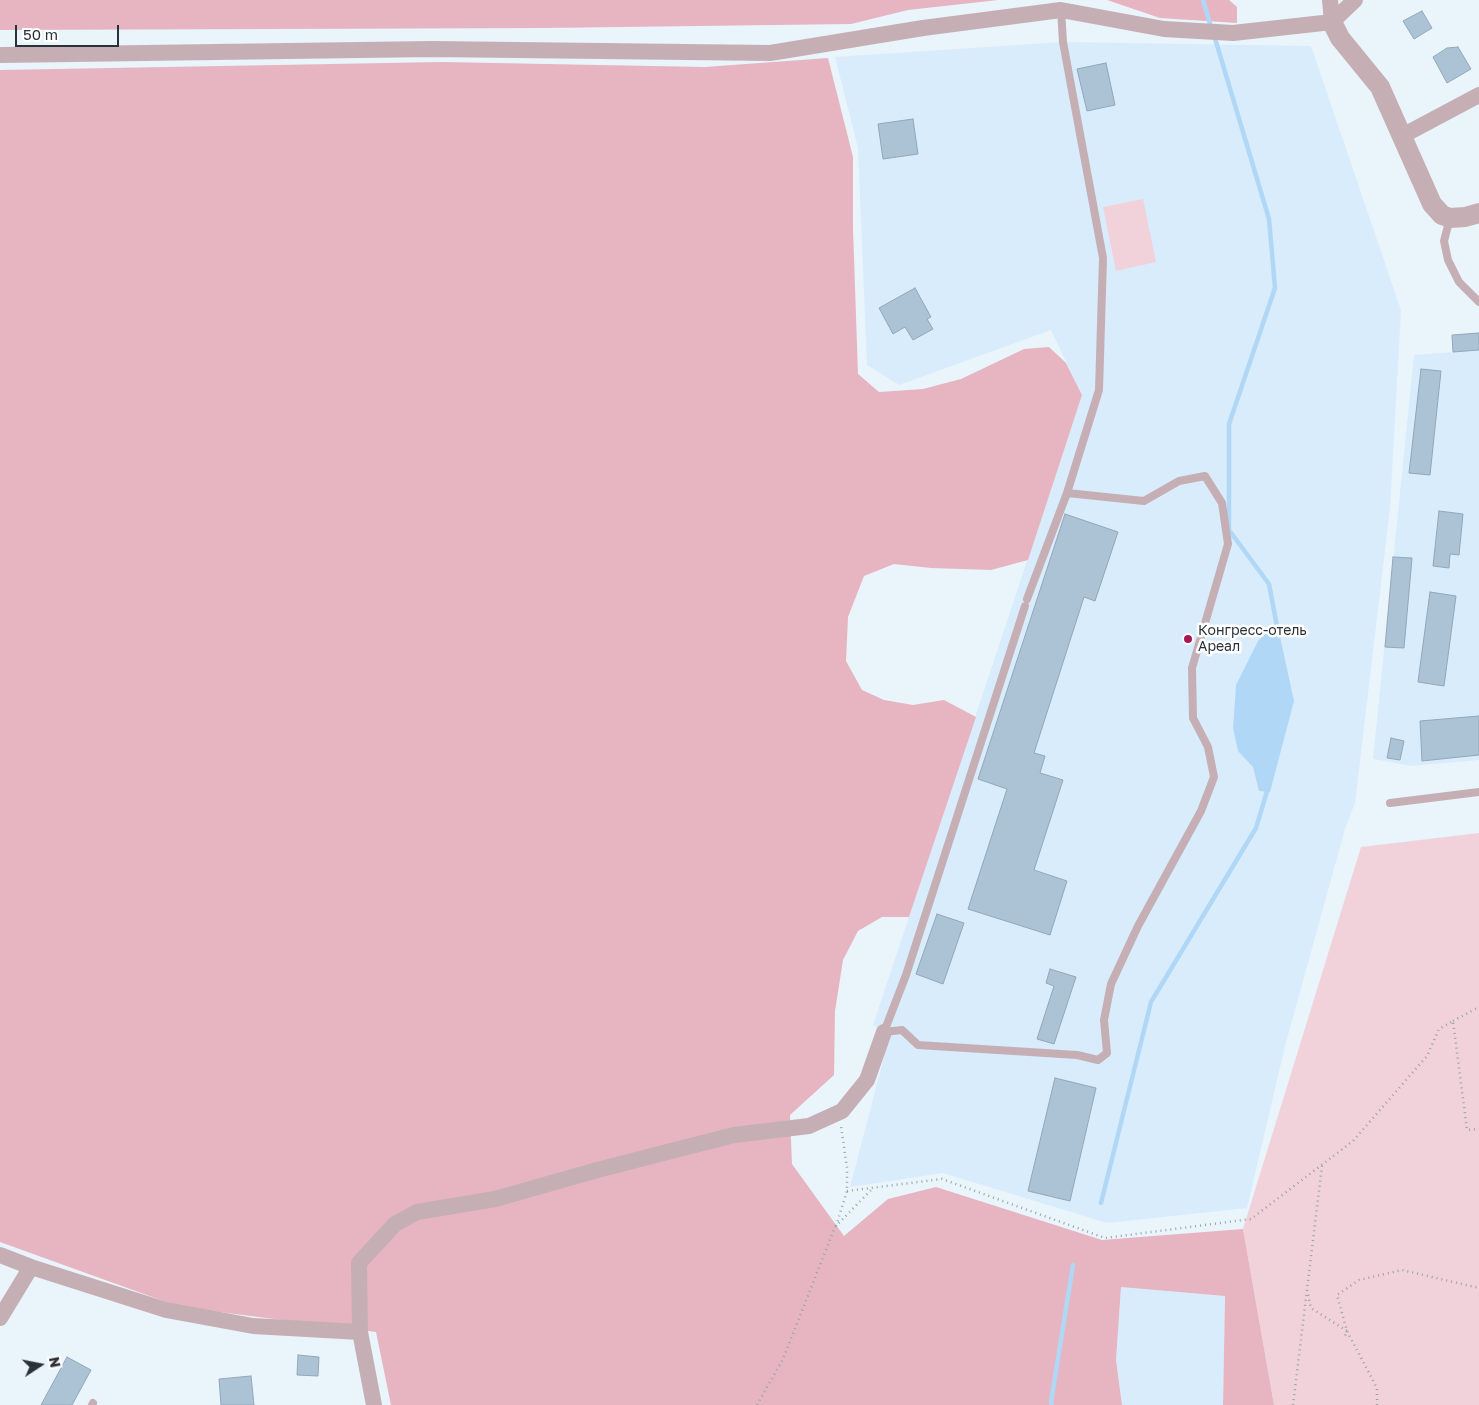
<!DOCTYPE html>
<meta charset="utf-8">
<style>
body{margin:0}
#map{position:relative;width:1479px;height:1405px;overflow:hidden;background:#eaf4fb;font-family:"Golos Text",sans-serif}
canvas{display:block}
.north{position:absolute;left:15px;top:1340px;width:50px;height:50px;-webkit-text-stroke:4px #fff;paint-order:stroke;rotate:79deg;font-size:14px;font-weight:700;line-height:20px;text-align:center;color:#293239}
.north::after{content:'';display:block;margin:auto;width:18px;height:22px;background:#293239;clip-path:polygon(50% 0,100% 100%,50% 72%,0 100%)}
.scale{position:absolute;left:15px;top:25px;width:104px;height:22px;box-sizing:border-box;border:2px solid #293239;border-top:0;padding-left:6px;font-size:15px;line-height:18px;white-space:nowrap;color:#293239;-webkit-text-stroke:4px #fff;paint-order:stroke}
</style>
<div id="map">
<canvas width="1479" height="1405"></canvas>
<div class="north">N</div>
<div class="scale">50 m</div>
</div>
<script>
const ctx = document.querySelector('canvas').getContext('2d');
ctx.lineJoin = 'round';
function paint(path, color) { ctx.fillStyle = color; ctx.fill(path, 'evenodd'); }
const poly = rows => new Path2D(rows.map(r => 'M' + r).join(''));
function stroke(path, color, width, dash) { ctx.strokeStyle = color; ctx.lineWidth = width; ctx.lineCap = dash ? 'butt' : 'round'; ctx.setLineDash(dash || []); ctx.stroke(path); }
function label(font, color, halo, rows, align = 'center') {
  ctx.font = font + ' "Golos Text",sans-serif'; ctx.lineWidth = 5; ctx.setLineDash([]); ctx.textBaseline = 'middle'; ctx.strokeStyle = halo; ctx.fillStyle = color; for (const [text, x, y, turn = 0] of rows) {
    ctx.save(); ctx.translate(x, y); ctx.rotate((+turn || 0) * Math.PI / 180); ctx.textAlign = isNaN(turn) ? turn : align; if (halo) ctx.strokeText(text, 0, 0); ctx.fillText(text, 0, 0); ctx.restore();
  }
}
paint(poly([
 [1063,42,1311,46,1401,310,1390,508,1355,803,1345,829,1285,1046,1247,1208,1107,1223,943,1173,850,1187,884,1057,884,1032,873,1025,1082,395,1051,330,899,385,867,365,858,148,835,57],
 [1479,350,1479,760,1412,766,1373,759,1414,355],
 [1121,1287,1225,1296,1223,1405,1122,1405,1116,1360]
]), '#d9ecfb');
paint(poly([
 [1143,199,1156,262,1116,271,1103,207],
 [1479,833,1479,1405,1274,1405,1243,1229,1361,847]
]), '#f1d2da');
paint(poly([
 [0,0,998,0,908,10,851,24,545,28,0,30],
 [1107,0,1229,0,1237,7,1237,23,1160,18],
 [828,58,853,157,853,229,858,374,879,392,923,389,961,379,1024,349,1049,347,1066,363,1082,395,1028,560,991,570,931,568,894,564,864,576,848,617,846,661,862,690,884,700,913,705,944,700,976,717,909,917,882,917,858,931,843,960,835,1011,834,1075,790,1115,792,1164,844,1236,888,1199,936,1187,1102,1240,1243,1229,1274,1405,1223,1405,1225,1296,1121,1287,1116,1360,1122,1405,391,1405,376,1332,180,1307,0,1242,0,70,442,62,705,67]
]), '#e6b5c1');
paint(poly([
 [1269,630,1279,632,1294,701,1270,792,1259,791,1253,767,1238,751,1233,728,1236,685,1258,641]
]), '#b0d8f6');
stroke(poly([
 [1203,0,1211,27],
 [1214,35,1269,219,1275,288,1229,424,1229,530,1269,584,1279,637],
 [1101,1203,1151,1002,1256,828,1268,788],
 [1052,1405,1051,1402,1073,1265]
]), '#b0d8f6', 4.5);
const building = poly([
 [1422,11,1432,28,1414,39,1403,21,1422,11],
 [1458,47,1471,69,1447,83,1433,57,1447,48,1458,47],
 [1106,63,1115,105,1087,111,1077,69,1106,63],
 [913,119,918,154,883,159,878,124,913,119],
 [915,288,931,317,927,319,933,329,913,340,905,327,893,334,879,308,915,288],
 [1479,333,1479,350,1453,352,1452,335,1479,333],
 [1421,369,1441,371,1430,475,1409,473,1421,369],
 [1439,511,1463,514,1459,555,1450,554,1449,568,1433,566,1439,511],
 [1065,514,1118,532,1095,601,1084,597,1034,753,1045,756,1040,773,1063,780,1034,870,1067,881,1050,935,968,909,1007,789,978,779,1065,514],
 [1393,557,1412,558,1404,648,1385,647,1393,557],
 [1430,592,1456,596,1444,686,1418,682,1430,592],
 [1479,716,1479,755,1422,761,1420,721,1479,716],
 [1391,738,1404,741,1400,760,1387,758,1391,738],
 [937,914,964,923,943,984,916,974,937,914],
 [1050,969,1076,977,1054,1044,1037,1039,1054,986,1046,983,1050,969],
 [1055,1078,1096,1088,1070,1201,1028,1191,1055,1078],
 [298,1355,319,1357,318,1376,297,1375,298,1355],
 [67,1357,91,1370,72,1405,41,1405,67,1357],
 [251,1376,254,1405,221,1405,219,1379,251,1376]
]);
paint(building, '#abc3d5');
stroke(building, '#91a8ba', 1);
stroke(poly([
 [1453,1021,1479,1007],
 [847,1191,942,1179,1105,1238,1251,1219,1353,1141,1427,1056,1439,1029,1453,1021,1467,1130,1479,1129],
 [836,1226,847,1191,847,1168,841,1126],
 [1307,1290,1311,1308,1347,1331,1345,1336],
 [757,1405,783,1359,835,1227,873,1188],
 [1293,1405,1322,1166],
 [1377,1405,1377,1388,1347,1331,1337,1295,1359,1280,1402,1270,1479,1288]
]), '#98a2a9', 2.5, [1, 4]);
stroke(poly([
 [1061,10,1063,42,1103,258,1099,390,1067,493],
 [1450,218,1444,241,1448,260,1459,282,1479,302],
 [1025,606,906,975,884,1032,902,1030,918,1045,1077,1055,1098,1060,1107,1053,1104,1020,1111,984,1138,926,1201,811,1214,777,1208,747,1193,718,1192,668,1228,544,1222,503,1205,476,1179,481,1144,501,1067,493,1027,599],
 [1390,803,1479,792],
 [92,1405,93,1403]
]), '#c5afb4', 8);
stroke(poly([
 [1330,0,1332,22],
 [0,55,432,49,770,53,923,28,1061,10,1164,29,1233,33,1332,22,1355,0],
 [1402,136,1479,95],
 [0,1255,31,1267],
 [0,1318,31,1267,166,1310,253,1326,360,1332],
 [374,1405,360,1332,359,1263,395,1224,417,1212,495,1199,601,1169,734,1135,809,1126,842,1111,867,1080,884,1032]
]), '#c5afb4', 16);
stroke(poly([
 [1332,22,1340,38,1380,87,1432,204,1442,215,1450,218,1465,217,1479,213]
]), '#c5afb4', 20);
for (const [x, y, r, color] of [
 [1188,639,5,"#a71756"]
]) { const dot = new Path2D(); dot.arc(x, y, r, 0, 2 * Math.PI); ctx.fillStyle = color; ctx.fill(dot); stroke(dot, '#fff', 2); }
label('14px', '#293239', '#fff', [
 ["Конгресс-отель",1198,631],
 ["Ареал",1198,647]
], 'left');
</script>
